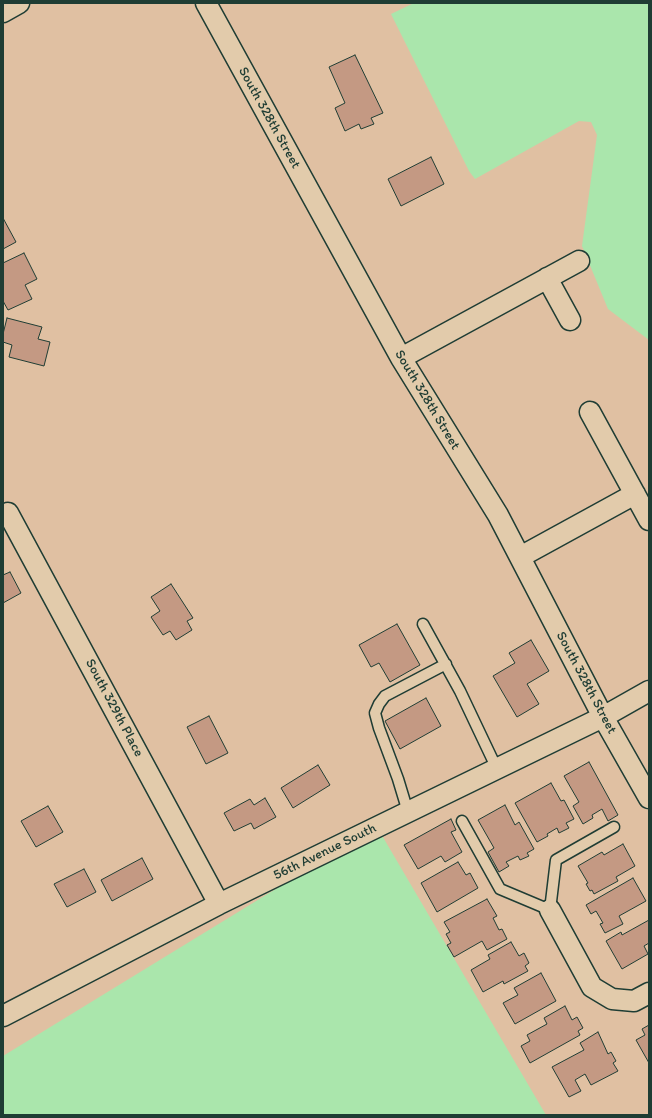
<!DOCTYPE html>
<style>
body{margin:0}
#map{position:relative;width:652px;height:1118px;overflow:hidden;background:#e0c0a2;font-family:Itim,sans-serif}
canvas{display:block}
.frame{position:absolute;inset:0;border:4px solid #1f3d34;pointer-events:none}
</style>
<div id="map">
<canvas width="652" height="1118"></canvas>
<div class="frame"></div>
</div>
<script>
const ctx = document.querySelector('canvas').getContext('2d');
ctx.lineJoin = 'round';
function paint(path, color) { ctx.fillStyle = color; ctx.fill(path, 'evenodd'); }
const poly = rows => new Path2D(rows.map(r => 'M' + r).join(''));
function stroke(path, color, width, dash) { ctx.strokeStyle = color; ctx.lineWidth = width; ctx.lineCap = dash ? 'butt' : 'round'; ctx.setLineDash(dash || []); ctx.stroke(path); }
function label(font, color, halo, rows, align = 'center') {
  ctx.font = font + ' Itim,sans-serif'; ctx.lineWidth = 3; ctx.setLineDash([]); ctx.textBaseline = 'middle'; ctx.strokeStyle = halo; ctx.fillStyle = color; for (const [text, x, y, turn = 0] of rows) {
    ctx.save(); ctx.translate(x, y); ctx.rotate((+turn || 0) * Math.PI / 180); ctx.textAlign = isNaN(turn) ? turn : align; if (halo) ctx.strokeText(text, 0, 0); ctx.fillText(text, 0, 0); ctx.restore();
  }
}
paint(poly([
 [414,3,649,3,649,340,608,309,582,246,597,135,591,122,579,121,475,179,469,171,391,14],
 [377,827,546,1115,3,1115,3,1056]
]), '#aae6ac');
const building = poly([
 [355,55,383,113,371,118,374,124,361,129,359,124,345,131,335,108,345,103,329,67,355,55],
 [431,157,444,184,401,206,388,179,431,157],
 [3,218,16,242,3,249,3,218],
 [24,253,37,279,25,285,32,299,8,310,3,301,3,263,24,253],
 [7,318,42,327,38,339,50,342,44,366,9,357,12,345,3,342,3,334,7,318],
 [10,572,21,593,3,603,3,575,10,572],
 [171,584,193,618,187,621,192,630,176,640,170,631,163,635,151,617,160,611,151,597,171,584],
 [397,624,420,665,390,682,379,663,371,667,359,645,397,624],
 [531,640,549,671,527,684,539,704,517,717,493,676,515,663,509,653,531,640],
 [426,698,441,726,400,749,385,721,426,698],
 [209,716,228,753,206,764,187,727,209,716],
 [589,762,618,815,608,821,602,809,592,815,593,818,583,824,573,806,579,802,564,776,589,762],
 [318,765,330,785,293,808,281,788,318,765],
 [551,783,561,801,564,800,574,819,566,823,569,828,559,833,557,828,547,834,548,836,537,842,515,803,551,783],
 [265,798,276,817,254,829,251,823,234,831,224,813,250,799,254,805,265,798],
 [505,805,515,825,519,822,534,849,527,853,529,856,520,860,518,856,506,862,509,866,499,872,488,852,494,848,478,820,505,805],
 [48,806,63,832,36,847,21,821,48,806],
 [451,819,456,830,451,832,462,852,445,862,441,856,418,869,404,845,451,819],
 [623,844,635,866,616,877,618,881,594,894,592,890,590,891,586,884,588,883,578,866,602,852,604,855,623,844],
 [142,858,153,879,112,901,101,880,142,858],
 [458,862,466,875,470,873,478,888,437,912,421,883,458,862],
 [84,869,96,892,67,907,54,884,84,869],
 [633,878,646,901,619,916,623,924,605,933,600,924,603,923,596,911,591,914,586,905,633,878],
 [487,899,497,916,493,918,499,930,502,929,507,939,487,950,482,941,454,957,447,945,451,943,446,934,450,932,444,922,487,899],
 [649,920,649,943,644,946,648,954,622,969,606,941,621,932,622,935,649,920],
 [511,942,519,956,524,953,529,963,525,966,528,971,504,984,503,981,483,992,471,970,490,959,488,955,511,942],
 [541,973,556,1001,515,1024,503,1003,518,995,514,988,541,973],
 [565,1006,572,1020,577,1017,583,1028,578,1031,580,1035,530,1063,521,1046,530,1041,527,1035,547,1024,544,1018,565,1006],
 [649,1025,649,1063,636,1040,645,1035,642,1029,649,1025],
 [598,1032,608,1054,611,1052,616,1061,613,1063,618,1071,591,1085,585,1074,575,1080,581,1091,569,1097,552,1067,584,1050,580,1043,598,1032]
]);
paint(building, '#c49983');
stroke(building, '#1f3d34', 1);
const service = poly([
 [423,624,460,691,497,769],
 [408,812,398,779,379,728,375,713,379,704,385,696,446,664],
 [462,821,500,889,550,910,556,860,614,827]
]);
const minor = poly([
 [206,3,401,358,498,515,603,717,649,798],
 [3,12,19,3],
 [547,278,570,320],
 [401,358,579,261],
 [590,412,649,520],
 [8,513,219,904],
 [520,557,635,494],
 [550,910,592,987,612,999,634,1001,649,993],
 [3,1016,219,904,603,717,649,691]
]);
stroke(service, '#1f3d34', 13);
stroke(minor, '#1f3d34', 23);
stroke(service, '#e2cbab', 10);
stroke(minor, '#e2cbab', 20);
label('14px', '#1f3d34', '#e2cbab', [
 ["South 328th Street",269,118,61],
 ["South 328th Street",427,400,59],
 ["South 328th Street",586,683,62],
 ["South 329th Place",114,708,62],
 ["56th Avenue South",325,852,-26]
]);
</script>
